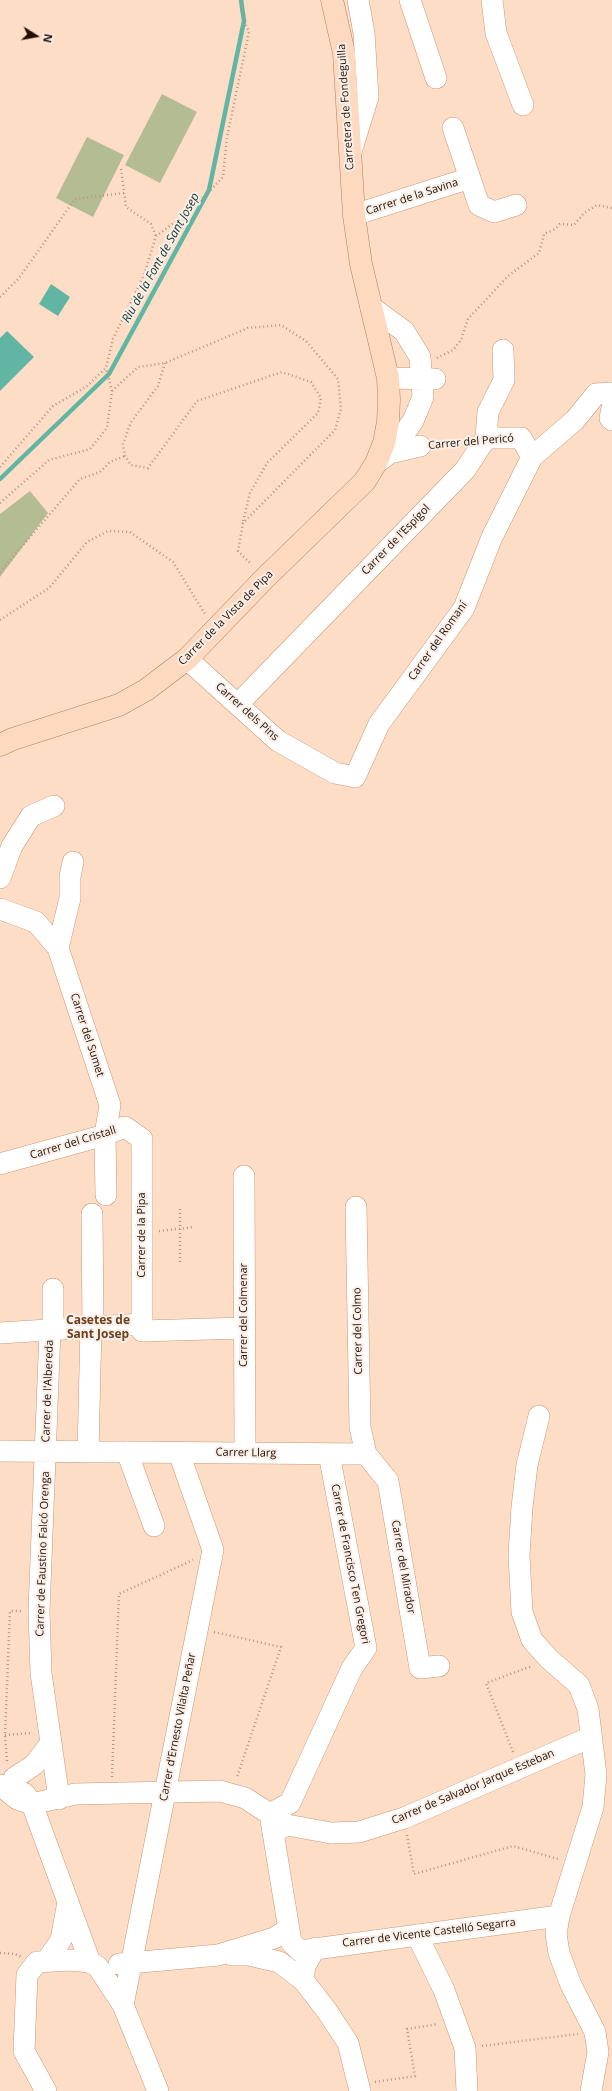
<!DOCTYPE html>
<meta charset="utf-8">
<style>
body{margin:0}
#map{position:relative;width:612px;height:2091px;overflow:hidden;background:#feddc7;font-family:"Open Sans",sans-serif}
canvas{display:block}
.north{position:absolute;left:16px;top:16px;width:40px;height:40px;-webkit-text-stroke:3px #faefe8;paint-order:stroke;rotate:101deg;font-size:11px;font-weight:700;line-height:16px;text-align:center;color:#210f03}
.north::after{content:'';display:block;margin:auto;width:14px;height:18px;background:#210f03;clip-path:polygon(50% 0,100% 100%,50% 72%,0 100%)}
</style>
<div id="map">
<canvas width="612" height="2091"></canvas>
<div class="north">N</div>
</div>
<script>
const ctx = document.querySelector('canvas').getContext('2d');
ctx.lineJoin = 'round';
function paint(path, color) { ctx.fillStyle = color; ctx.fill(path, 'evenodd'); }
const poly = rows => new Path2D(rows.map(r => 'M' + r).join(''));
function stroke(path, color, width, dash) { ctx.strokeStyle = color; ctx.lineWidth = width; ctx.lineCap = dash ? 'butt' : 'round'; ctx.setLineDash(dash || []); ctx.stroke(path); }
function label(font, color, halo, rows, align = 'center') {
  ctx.font = font + ' "Open Sans",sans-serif'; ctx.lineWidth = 4; ctx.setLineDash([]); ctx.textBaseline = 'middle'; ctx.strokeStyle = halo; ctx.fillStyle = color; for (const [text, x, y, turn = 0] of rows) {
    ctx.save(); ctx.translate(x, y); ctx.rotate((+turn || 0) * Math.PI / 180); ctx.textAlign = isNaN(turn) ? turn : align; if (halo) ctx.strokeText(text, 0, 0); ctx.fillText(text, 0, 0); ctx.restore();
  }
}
paint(poly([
 [162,94,197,112,160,183,125,165],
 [87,137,124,155,93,217,56,198],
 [30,491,48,513,0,577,0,514]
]), '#b4bc94');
paint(poly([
 [51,284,70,297,58,316,39,304],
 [7,331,34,357,0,391,0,338]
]), '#61b6a3');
stroke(poly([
 [0,479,109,374,209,190,244,21,241,0]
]), '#61b6a3', 4.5);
const minor = poly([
 [410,0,436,78],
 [492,0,496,33,523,105],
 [453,128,479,205,494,212,516,205],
 [351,152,368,97,364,33,358,0],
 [354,215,470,178],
 [371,307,404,331,420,357,423,397,413,421,390,453,376,463],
 [388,378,435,379],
 [612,408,610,418,612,420],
 [486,438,521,438,532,457],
 [390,453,420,446],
 [187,659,278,741,335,773,355,777,379,724,464,608,492,537,532,457,575,420,596,394,612,393],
 [238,704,465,470,486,438,488,412,504,380,503,350],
 [0,878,12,846,31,816,54,806],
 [0,909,36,922,58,948,110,1105,105,1135,106,1195],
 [58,948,70,898,70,877,73,862],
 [0,1164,105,1135,125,1127,142,1139,142,1331,244,1328],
 [244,1176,245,1453],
 [356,1207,360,1427,366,1454,388,1481,420,1668,439,1666],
 [92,1214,93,1327],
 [53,1289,53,1330],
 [50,1330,39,1611,41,1673,59,1799],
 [0,1333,142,1324],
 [539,1416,527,1465,522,1507,519,1555,522,1612,532,1640,549,1659,579,1685,588,1709,596,1775,593,1807,559,1916,556,1934,559,1953,571,1985,595,2032,598,2052,591,2091],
 [0,1451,366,1454],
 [88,1452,91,1327],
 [127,1452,154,1526],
 [329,1454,366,1648,352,1668,290,1803,270,1814,291,1942,300,1951,559,1916],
 [14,1778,34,1765,51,1743],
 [0,1785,17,1799,32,1804,75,1794,220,1791,245,1798,270,1814],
 [24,1793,32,1804,90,1962],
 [273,1832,287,1825,331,1833,359,1832,404,1818,591,1737],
 [417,1935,444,1990,465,2048,467,2091],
 [315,1948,305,1966,303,1980,327,2011,348,2043,360,2091],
 [232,1955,249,1955,279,1962,303,1980],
 [47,1960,61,1940,68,1902],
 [119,1964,218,1955,274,1938,289,1929],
 [123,2005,213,1550,179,1453],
 [46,2091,24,2051,27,1975,37,1962,70,1960,90,1962,98,1967,123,2005,158,2091]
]);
const major = poly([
 [0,745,13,739,119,705,146,690,187,659,265,578,365,481,376,463,384,443,388,422,389,400,388,378,361,264,354,215,344,53,332,0]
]);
stroke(minor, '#c99772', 22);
stroke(major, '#ae8161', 23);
stroke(poly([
 [121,169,126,207,151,224,156,236],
 [0,297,19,278,75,199,124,193],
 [437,358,453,350,461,340,468,319,508,276,539,253,544,234,555,229,560,224,574,225,584,213,597,205,612,208],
 [165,363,158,386,131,422,123,444,125,456,131,465,148,468,197,401,282,372,311,382,321,398,318,413,267,463,250,493,243,522],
 [112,391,138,367,165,363,248,328,281,325,306,341,338,379,341,409,335,430,243,523,238,551,252,565],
 [436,444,463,441],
 [0,467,53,406,86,387,106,368,113,339,144,275,156,236,190,211,223,177,227,137,249,32,244,21,240,0],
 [0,503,49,460,90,449,107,428,112,391,106,368],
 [0,572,80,479,100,472,110,462,125,456],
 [0,620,49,588,87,542,108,531,130,532,173,562,205,614],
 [159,1231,194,1227],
 [180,1262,180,1209],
 [214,1632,281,1647,237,1777],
 [5,1735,33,1733],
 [513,1752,486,1683,532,1666],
 [7,1761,5,1735,10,1611,22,1611],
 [112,1777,119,1594,193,1560],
 [407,1835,414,1874,513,1846,558,1859],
 [0,1953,15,1954,21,1957],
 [482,2046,578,2034],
 [375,2082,415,2076,407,2029,438,2024]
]), '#b39784', 2.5, [1, 3]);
stroke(minor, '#fff', 21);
stroke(major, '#fcd9bf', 22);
label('11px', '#210f03', '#faefe8', [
 ["Carretera de Fondeguilla",346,107,-94],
 ["Carrer de la Savina",412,197,-18],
 ["Carrer del Pericó",471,442,-5],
 ["Carrer de l'Espígol",396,540,-46],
 ["Carrer de la Vista de Pipa",226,618,-45],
 ["Carrer del Romaní",438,641,-55],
 ["Carrer dels Pins",247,712,42],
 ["Carrer del Sumet",87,1035,72],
 ["Carrer del Cristall",73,1143,-17],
 ["Carrer de la Pipa",142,1235,-90],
 ["Carrer del Colmenar",244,1315,-90],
 ["Carrer del Colmo",358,1331,-91],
 ["Carrer de l'Albereda",48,1391,-88],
 ["Carrer Llarg",246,1453,1],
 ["Carrer de Faustino Falcó Orenga",43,1554,-88],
 ["Carrer de Francisco Ten Gregori",350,1564,79],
 ["Carrer del Mirador",403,1567,80],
 ["Carrer d'Ernesto Vilalta Peñar",178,1727,-79],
 ["Carrer de Salvador Jarque Esteban",473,1787,-23],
 ["Carrer de Vicente Castelló Segarra",429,1933,-7]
]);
label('italic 12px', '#0e362e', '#faefe8', [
 ["Riu de la Font de Sant Josep",161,258,-61]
]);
label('bold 12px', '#6c401d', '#faefe8', [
 ["Casetes de",98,1321],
 ["Sant Josep",98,1335]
]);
</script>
